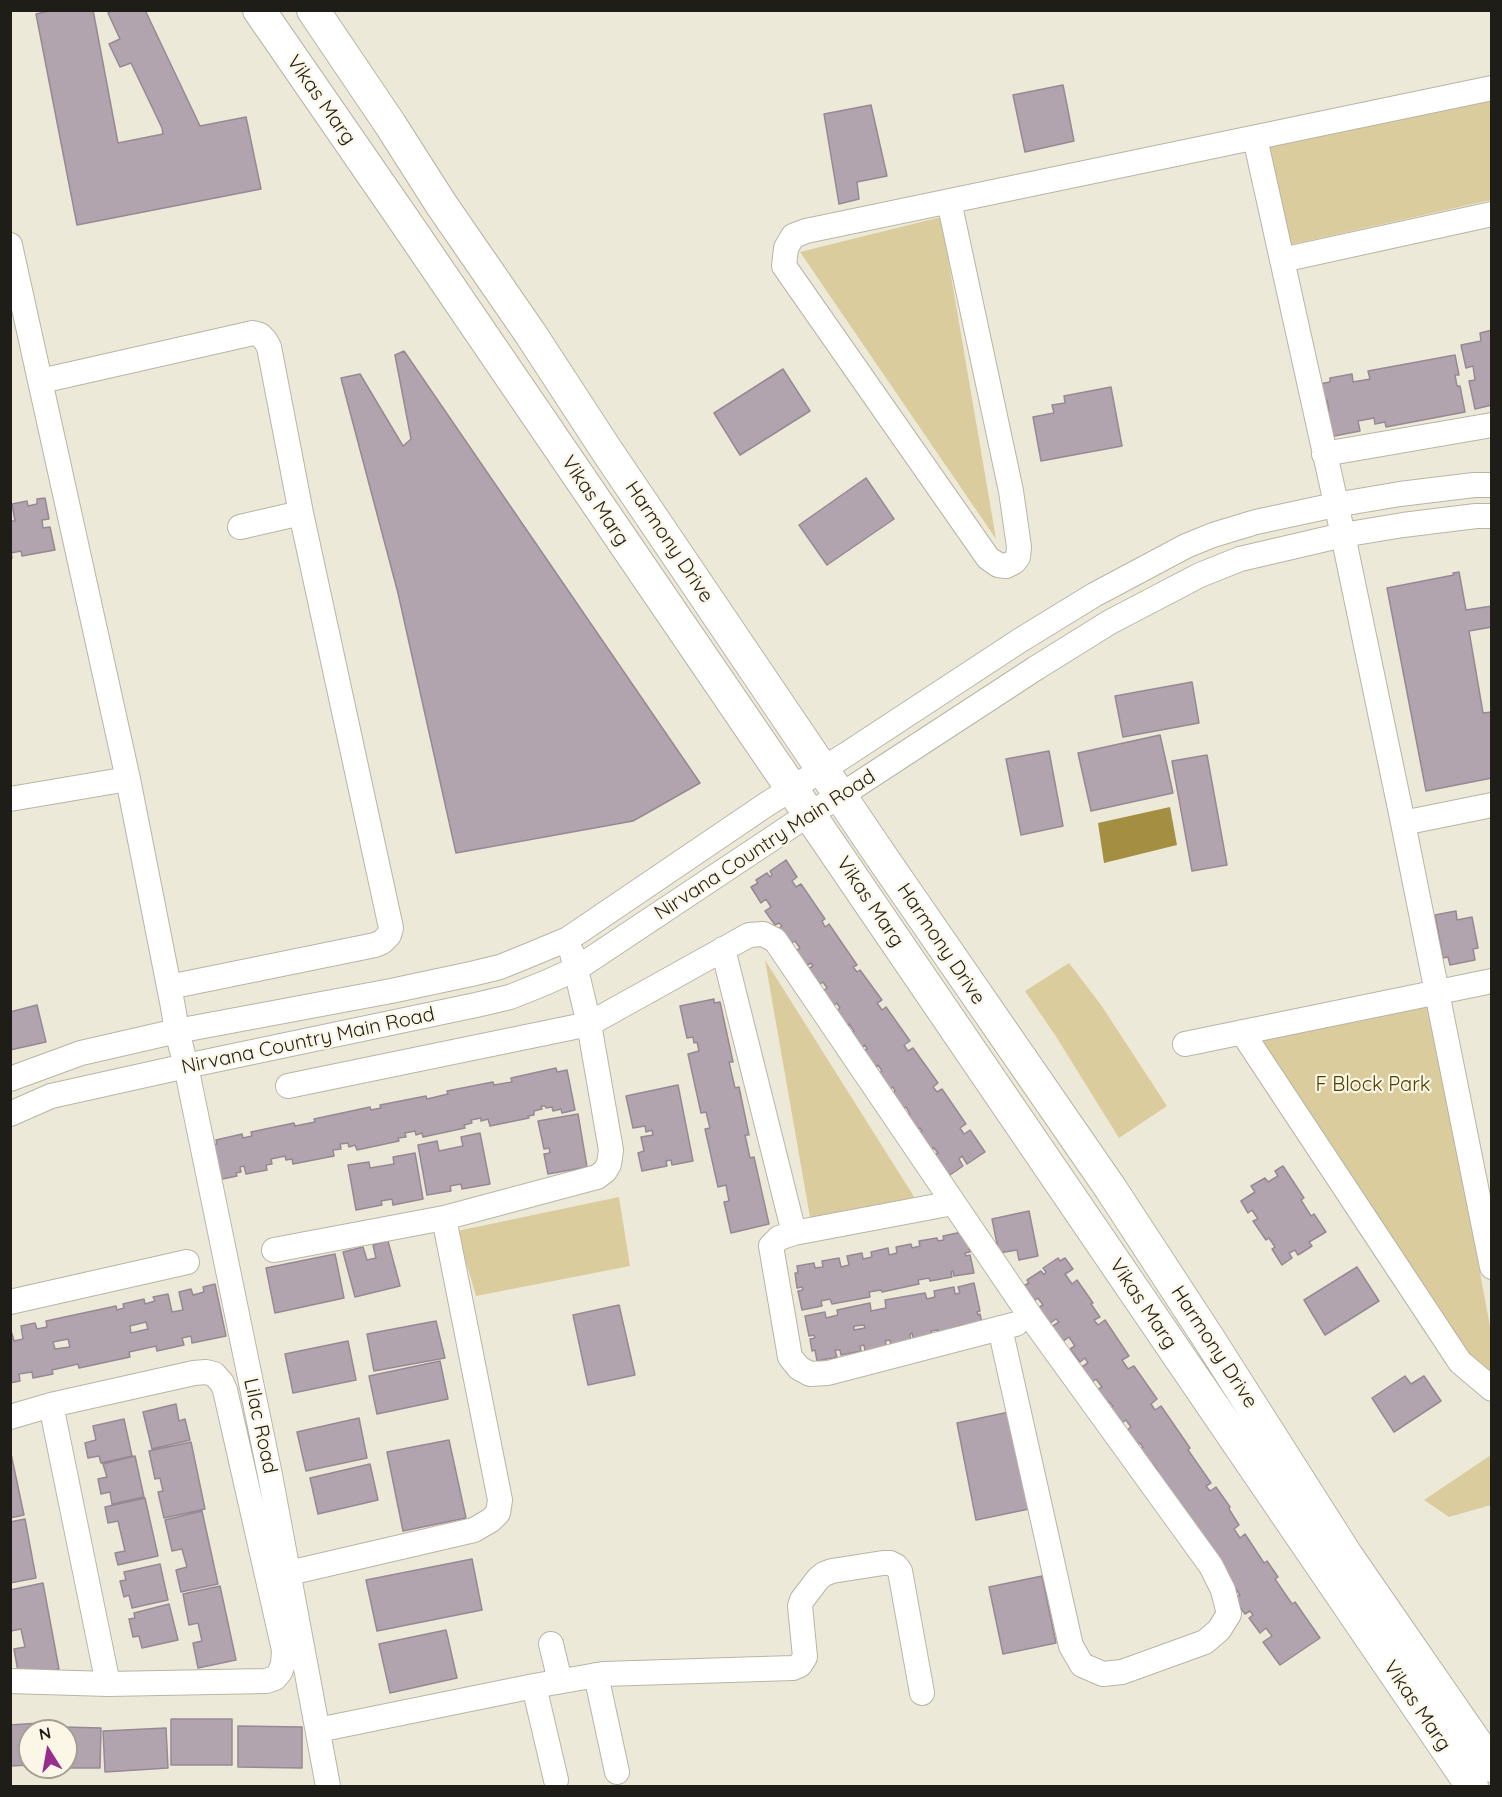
<!DOCTYPE html>
<style>
body{margin:0}
#map{position:relative;width:1502px;height:1797px;overflow:hidden;background:#ede9d8;font-family:Quicksand,sans-serif}
canvas{display:block}
.frame{position:absolute;inset:0;border:12px solid #1f1d17;pointer-events:none}
.north{position:absolute;left:18px;top:1719px;width:60px;height:60px;box-sizing:border-box;background:#fbf6e5;border:2px solid #a39f93;border-radius:50%;rotate:349deg;font-size:16px;font-weight:700;line-height:24px;text-align:center;color:#1f1d17}
.north::after{content:'';display:block;margin:auto;width:21px;height:27px;background:#992d8e;clip-path:polygon(50% 0,100% 100%,50% 72%,0 100%)}
</style>
<div id="map">
<canvas width="1502" height="1797"></canvas>
<div class="frame"></div>
<div class="north">N</div>
</div>
<script>
const ctx = document.querySelector('canvas').getContext('2d');
ctx.lineJoin = 'round';
function paint(path, color) { ctx.fillStyle = color; ctx.fill(path, 'evenodd'); }
const poly = rows => new Path2D(rows.map(r => 'M' + r).join(''));
function stroke(path, color, width, dash) { ctx.strokeStyle = color; ctx.lineWidth = width; ctx.lineCap = dash ? 'butt' : 'round'; ctx.setLineDash(dash || []); ctx.stroke(path); }
function label(font, color, halo, rows, align = 'center') {
  ctx.font = font + ' Quicksand,sans-serif'; ctx.lineWidth = 4.5; ctx.setLineDash([]); ctx.textBaseline = 'middle'; ctx.strokeStyle = halo; ctx.fillStyle = color; for (const [text, x, y, turn = 0] of rows) {
    ctx.save(); ctx.translate(x, y); ctx.rotate((+turn || 0) * Math.PI / 180); ctx.textAlign = isNaN(turn) ? turn : align; if (halo) ctx.strokeText(text, 0, 0); ctx.fillText(text, 0, 0); ctx.restore();
  }
}
paint(poly([
 [1491,95,1491,200,1289,245,1268,144],
 [941,217,996,539,800,252],
 [765,960,918,1203,811,1223],
 [1069,963,1101,1005,1167,1106,1119,1138,1055,1035,1025,991],
 [1430,1001,1491,1332,1491,1380,1467,1359,1256,1036],
 [619,1197,630,1266,476,1296,457,1231],
 [1491,1455,1491,1505,1449,1517,1424,1500]
]), '#dacc9c');
paint(poly([
 [1170,807,1177,845,1104,863,1098,823]
]), '#a38e41');
const building = poly([
 [53,10,93,10,118,143,163,134,162,128,131,63,120,67,109,44,120,39,108,13,113,10,145,10,200,126,246,117,261,189,77,225,36,14,53,10],
 [1063,85,1074,141,1025,152,1013,95,1063,85],
 [871,105,887,176,857,182,859,199,839,204,824,114,871,105],
 [1492,330,1492,405,1475,409,1469,381,1475,380,1473,366,1466,368,1461,345,1481,341,1480,333,1492,330],
 [404,351,700,783,633,821,456,853,398,593,341,378,360,374,403,446,411,439,395,355,404,351],
 [1455,355,1459,375,1455,375,1457,386,1460,386,1465,412,1386,427,1385,422,1375,424,1374,418,1358,421,1360,431,1324,438,1319,413,1329,411,1327,400,1317,402,1314,385,1330,382,1330,378,1352,374,1353,382,1370,379,1368,371,1455,355],
 [783,369,810,411,740,455,714,413,783,369],
 [1111,387,1122,446,1041,461,1033,417,1054,413,1052,405,1065,403,1064,396,1111,387],
 [866,478,894,519,827,565,799,525,866,478],
 [45,498,49,519,42,520,43,528,50,527,55,550,22,556,21,551,11,553,12,558,10,559,10,521,15,521,12,504,27,501,28,506,37,504,37,499,45,498],
 [1459,572,1466,610,1492,606,1492,627,1469,631,1483,713,1492,712,1492,778,1426,791,1387,588,1454,575,1453,573,1459,572],
 [1192,682,1199,723,1123,737,1115,696,1192,682],
 [1160,735,1173,793,1091,811,1078,753,1160,735],
 [1049,751,1063,826,1021,835,1006,759,1049,751],
 [1207,755,1227,865,1192,871,1172,761,1207,755],
 [786,860,797,877,792,881,796,887,801,884,825,919,822,921,825,927,829,924,857,965,853,967,857,972,860,970,882,1000,877,1003,882,1010,886,1007,910,1041,904,1045,908,1051,913,1048,938,1083,933,1087,937,1092,942,1089,966,1124,960,1128,964,1134,970,1130,985,1152,967,1164,962,1156,959,1159,963,1166,947,1177,933,1156,938,1153,934,1148,929,1151,917,1134,922,1131,920,1128,916,1130,906,1116,910,1114,906,1107,902,1110,891,1094,895,1091,893,1087,889,1090,878,1074,882,1071,878,1065,873,1068,862,1052,867,1049,865,1045,860,1049,849,1034,854,1031,849,1024,845,1027,835,1012,840,1008,837,1003,832,1007,821,992,827,988,823,982,817,986,806,970,813,966,811,963,804,967,794,952,800,948,795,941,789,945,778,929,782,926,779,923,775,925,765,911,771,907,766,899,761,903,751,887,758,883,756,880,767,873,770,877,772,875,770,871,786,860],
 [1456,911,1457,920,1472,917,1478,948,1473,949,1475,960,1450,965,1448,957,1443,958,1435,915,1456,911],
 [714,999,714,1003,720,1002,733,1062,729,1062,735,1088,739,1087,749,1135,745,1135,750,1158,754,1157,769,1224,731,1233,724,1202,729,1201,726,1185,718,1187,705,1129,710,1128,706,1112,701,1113,688,1054,699,1051,697,1042,694,1043,693,1037,687,1038,680,1006,714,999],
 [37,1005,46,1042,10,1050,10,1012,37,1005],
 [556,1068,557,1072,567,1070,575,1110,562,1113,561,1109,553,1111,552,1107,546,1108,545,1106,541,1106,542,1109,534,1111,534,1115,528,1116,529,1118,490,1126,488,1119,481,1121,481,1118,471,1120,472,1123,464,1125,465,1128,423,1137,422,1133,416,1135,415,1131,405,1133,406,1137,398,1138,399,1141,357,1150,355,1145,349,1147,348,1143,340,1144,341,1149,333,1150,334,1156,293,1164,292,1159,286,1160,285,1156,271,1159,272,1164,266,1165,267,1170,246,1174,244,1166,240,1167,241,1172,236,1173,237,1176,213,1181,206,1146,217,1144,216,1140,242,1134,243,1138,252,1136,251,1132,294,1123,295,1126,315,1122,314,1119,370,1107,371,1110,381,1108,380,1105,426,1096,427,1099,448,1094,447,1091,493,1082,494,1085,512,1082,511,1078,556,1068],
 [678,1085,693,1161,672,1165,671,1160,666,1161,667,1166,642,1171,638,1153,644,1151,641,1137,653,1135,652,1130,646,1132,645,1126,633,1128,626,1096,678,1085],
 [578,1114,587,1167,548,1174,544,1154,550,1153,549,1148,544,1149,538,1121,578,1114],
 [480,1133,490,1184,462,1189,461,1184,450,1186,451,1191,427,1195,418,1145,437,1141,439,1151,463,1146,461,1137,480,1133],
 [415,1153,423,1199,393,1205,392,1199,381,1201,382,1205,356,1210,348,1165,369,1162,370,1168,394,1164,393,1157,415,1153],
 [1283,1166,1304,1198,1301,1200,1311,1216,1314,1214,1326,1232,1309,1242,1312,1246,1298,1255,1295,1250,1289,1253,1292,1258,1282,1265,1272,1249,1275,1247,1269,1238,1266,1240,1253,1221,1258,1219,1252,1210,1248,1213,1241,1201,1255,1192,1251,1186,1265,1178,1268,1182,1278,1176,1275,1171,1283,1166],
 [1029,1211,1038,1256,1019,1260,1017,1250,999,1253,992,1219,1029,1211],
 [962,1232,967,1239,970,1252,965,1253,966,1256,970,1255,974,1273,954,1276,953,1271,951,1272,952,1277,930,1281,929,1278,918,1280,919,1284,882,1292,881,1290,869,1292,870,1297,832,1304,830,1299,821,1301,822,1306,802,1310,798,1291,803,1290,802,1287,797,1288,795,1273,798,1273,797,1266,814,1263,815,1268,823,1267,822,1261,839,1258,841,1267,849,1265,847,1256,862,1253,863,1259,872,1257,871,1252,888,1248,889,1255,897,1253,896,1247,911,1244,912,1248,920,1246,919,1241,937,1238,938,1241,944,1240,943,1236,962,1232],
 [388,1241,400,1286,355,1297,343,1252,363,1247,367,1260,376,1258,373,1245,388,1241],
 [335,1254,344,1298,275,1313,266,1268,335,1254],
 [1058,1258,1060,1261,1065,1258,1073,1269,1065,1274,1072,1284,1077,1280,1093,1303,1091,1304,1100,1317,1094,1320,1098,1325,1105,1320,1129,1356,1122,1360,1128,1369,1134,1366,1157,1399,1151,1404,1155,1410,1161,1406,1190,1448,1188,1450,1211,1483,1206,1486,1210,1491,1216,1487,1230,1507,1229,1509,1239,1525,1234,1529,1240,1538,1245,1534,1264,1563,1267,1561,1278,1577,1275,1579,1292,1604,1295,1602,1320,1638,1280,1665,1263,1642,1272,1636,1266,1628,1260,1633,1249,1618,1253,1615,1250,1611,1245,1614,1234,1598,1240,1595,1236,1589,1230,1593,1153,1475,1158,1471,1152,1463,1147,1466,1137,1451,1143,1447,1140,1443,1134,1447,1124,1432,1131,1427,1126,1420,1119,1425,1108,1409,1113,1406,1109,1402,1107,1404,1097,1390,1102,1387,1096,1379,1091,1383,1080,1368,1088,1363,1085,1358,1080,1362,1070,1349,1075,1346,1069,1337,1062,1342,1051,1327,1059,1322,1056,1319,1049,1324,1038,1308,1043,1305,1038,1298,1034,1301,1023,1286,1029,1283,1027,1280,1041,1271,1044,1275,1046,1272,1043,1268,1058,1258],
 [1357,1267,1379,1301,1325,1335,1304,1300,1357,1267],
 [974,1283,980,1311,977,1312,978,1315,980,1314,983,1328,964,1325,958,1326,959,1333,940,1336,938,1330,931,1331,932,1338,914,1341,912,1333,910,1334,911,1342,891,1346,890,1340,885,1341,887,1347,865,1351,864,1345,860,1346,861,1351,841,1355,840,1350,835,1350,837,1357,817,1361,815,1350,812,1351,810,1339,815,1338,814,1335,809,1336,805,1316,825,1312,826,1318,838,1315,837,1310,870,1303,871,1311,886,1308,885,1300,925,1293,927,1299,935,1297,934,1291,954,1287,955,1294,960,1293,958,1287,974,1283],
 [864,1325,865,1328,854,1330,854,1326,864,1325],
 [215,1284,226,1336,192,1343,191,1336,182,1338,184,1345,157,1351,156,1346,129,1352,130,1357,79,1368,78,1364,52,1370,53,1374,33,1378,32,1372,19,1374,20,1381,10,1383,10,1327,14,1341,23,1339,21,1326,35,1323,37,1329,47,1327,46,1321,116,1306,117,1310,124,1308,123,1304,144,1299,145,1304,155,1301,153,1297,168,1294,172,1312,183,1310,179,1292,191,1289,193,1295,204,1292,203,1287,215,1284],
 [146,1322,148,1329,131,1333,130,1326,146,1322],
 [68,1339,70,1347,55,1349,53,1342,68,1339],
 [619,1305,635,1375,588,1385,573,1315,619,1305],
 [436,1321,445,1358,374,1371,367,1334,436,1321],
 [348,1341,356,1380,293,1393,285,1354,348,1341],
 [440,1361,448,1399,377,1414,369,1376,440,1361],
 [1405,1376,1411,1384,1424,1376,1441,1401,1394,1432,1372,1398,1405,1376],
 [176,1404,179,1421,185,1419,190,1440,152,1449,143,1412,176,1404],
 [1009,1412,1029,1509,976,1520,957,1423,1009,1412],
 [359,1418,367,1458,306,1471,297,1432,359,1418],
 [124,1419,132,1456,101,1463,99,1456,88,1458,85,1443,96,1440,93,1426,124,1419],
 [449,1440,466,1518,403,1531,387,1452,449,1440],
 [191,1442,205,1509,164,1518,158,1492,163,1491,160,1478,155,1479,149,1451,191,1442],
 [10,1449,24,1515,10,1518,10,1449],
 [135,1456,144,1497,112,1504,110,1492,101,1494,98,1479,107,1477,103,1464,135,1456],
 [370,1464,378,1500,318,1514,310,1478,370,1464],
 [145,1498,158,1556,118,1565,115,1553,125,1551,118,1521,108,1523,105,1507,145,1498],
 [202,1511,218,1584,181,1592,176,1570,187,1567,182,1549,172,1551,165,1520,202,1511],
 [25,1519,36,1578,10,1583,10,1522,25,1519],
 [472,1559,482,1610,377,1631,366,1580,472,1559],
 [160,1564,168,1600,132,1608,129,1595,124,1597,120,1581,126,1580,124,1572,160,1564],
 [1042,1576,1056,1643,1003,1654,989,1587,1042,1576],
 [43,1583,59,1669,19,1677,14,1649,25,1647,21,1629,11,1631,10,1590,43,1583],
 [220,1586,236,1660,198,1668,193,1643,202,1641,198,1623,189,1625,183,1594,220,1586],
 [169,1604,178,1640,142,1648,139,1636,133,1637,129,1619,135,1618,134,1613,169,1604],
 [446,1630,457,1678,390,1693,379,1644,446,1630],
 [171,1719,232,1719,232,1765,171,1765,171,1719],
 [55,1722,56,1731,30,1731,30,1765,10,1766,10,1725,55,1722],
 [238,1726,302,1727,302,1768,238,1767,238,1726],
 [64,1727,101,1728,100,1768,63,1768,66,1767,66,1731,64,1731,64,1727],
 [166,1728,168,1768,105,1772,103,1731,166,1728]
]);
paint(building, '#b2a4af');
stroke(building, '#978994', 1.5);
const minor = poly([
 [1255,138,1343,535,1403,823,1492,1267],
 [949,201,1011,491,1019,547,1018,557,1014,562,1006,566,998,565,988,558,784,266,786,248,793,236,806,231,1492,88],
 [10,245,128,779,173,1007,177,1031,186,1066,270,1475,328,1786],
 [1282,260,1492,214],
 [41,381,253,333,260,335,265,340,269,347,301,513,391,928,389,935,382,942,375,945,169,987],
 [1324,454,1492,425],
 [240,527,301,513],
 [10,799,128,779],
 [1403,823,1492,805],
 [723,949,794,1233],
 [1242,1032,1460,1362,1492,1389],
 [1185,1044,1492,981],
 [10,1079,81,1053,177,1031,391,991,471,974,500,967,532,954,568,939,767,804,847,754,1019,641,1094,595,1186,546,1213,535,1256,522,1335,505,1400,494,1474,485,1492,485],
 [288,1086,589,1024,749,935,763,934,775,940,1033,1320,1211,1566,1223,1590,1229,1614,1219,1630,1205,1642,1122,1672,1103,1674,1082,1665,1071,1646,1000,1328],
 [10,1114,51,1096,186,1066,476,1005,510,997,545,983,576,969,809,814,840,796,1036,668,1110,622,1200,575,1240,559,1343,535,1403,525,1476,516,1492,516],
 [953,1203,794,1233,779,1238,771,1246,790,1357,799,1368,810,1374,828,1373,1016,1324],
 [274,1250,444,1218,597,1177,605,1171,609,1164,611,1150,589,1024,572,953],
 [10,1302,187,1262],
 [51,1405,108,1684],
 [10,1417,51,1405,194,1373,206,1372,214,1374,222,1383,225,1390,284,1650,283,1664,280,1672,275,1678,266,1681,108,1684,10,1681],
 [289,1573,474,1530,491,1520,498,1513,500,1500,444,1218],
 [551,1644,560,1681],
 [596,1675,617,1772],
 [534,1686,556,1780],
 [318,1730,534,1686,603,1674,793,1668,800,1665,805,1657,800,1606,802,1600,818,1579,824,1574,832,1571,883,1563,890,1563,896,1566,900,1571,922,1693]
]);
const major = poly([
 [259,10,404,220,1472,1786],
 [313,10,390,124,441,204,530,333,607,451,881,856,1111,1189,1209,1339,1347,1556,1492,1766]
]);
stroke(minor, '#b9b5a5', 26);
stroke(major, '#b9b5a5', 34);
stroke(minor, '#fff', 24);
stroke(major, '#fff', 32);
label('20px', '#1f1d17', '#fbf6e5', [
 ["Vikas Marg",321,100,55],
 ["Vikas Marg",595,501,56],
 ["Harmony Drive",669,542,56],
 ["Nirvana Country Main Road",765,845,-33],
 ["Vikas Marg",870,902,56],
 ["Harmony Drive",941,944,56],
 ["Nirvana Country Main Road",308,1041,-12],
 ["Vikas Marg",1143,1304,56],
 ["Harmony Drive",1214,1347,57],
 ["Lilac Road",260,1426,78],
 ["Vikas Marg",1417,1706,56]
]);
label('20px', '#4e3f00', '#fbf6e5', [
 ["F Block Park",1373,1085]
]);
</script>
